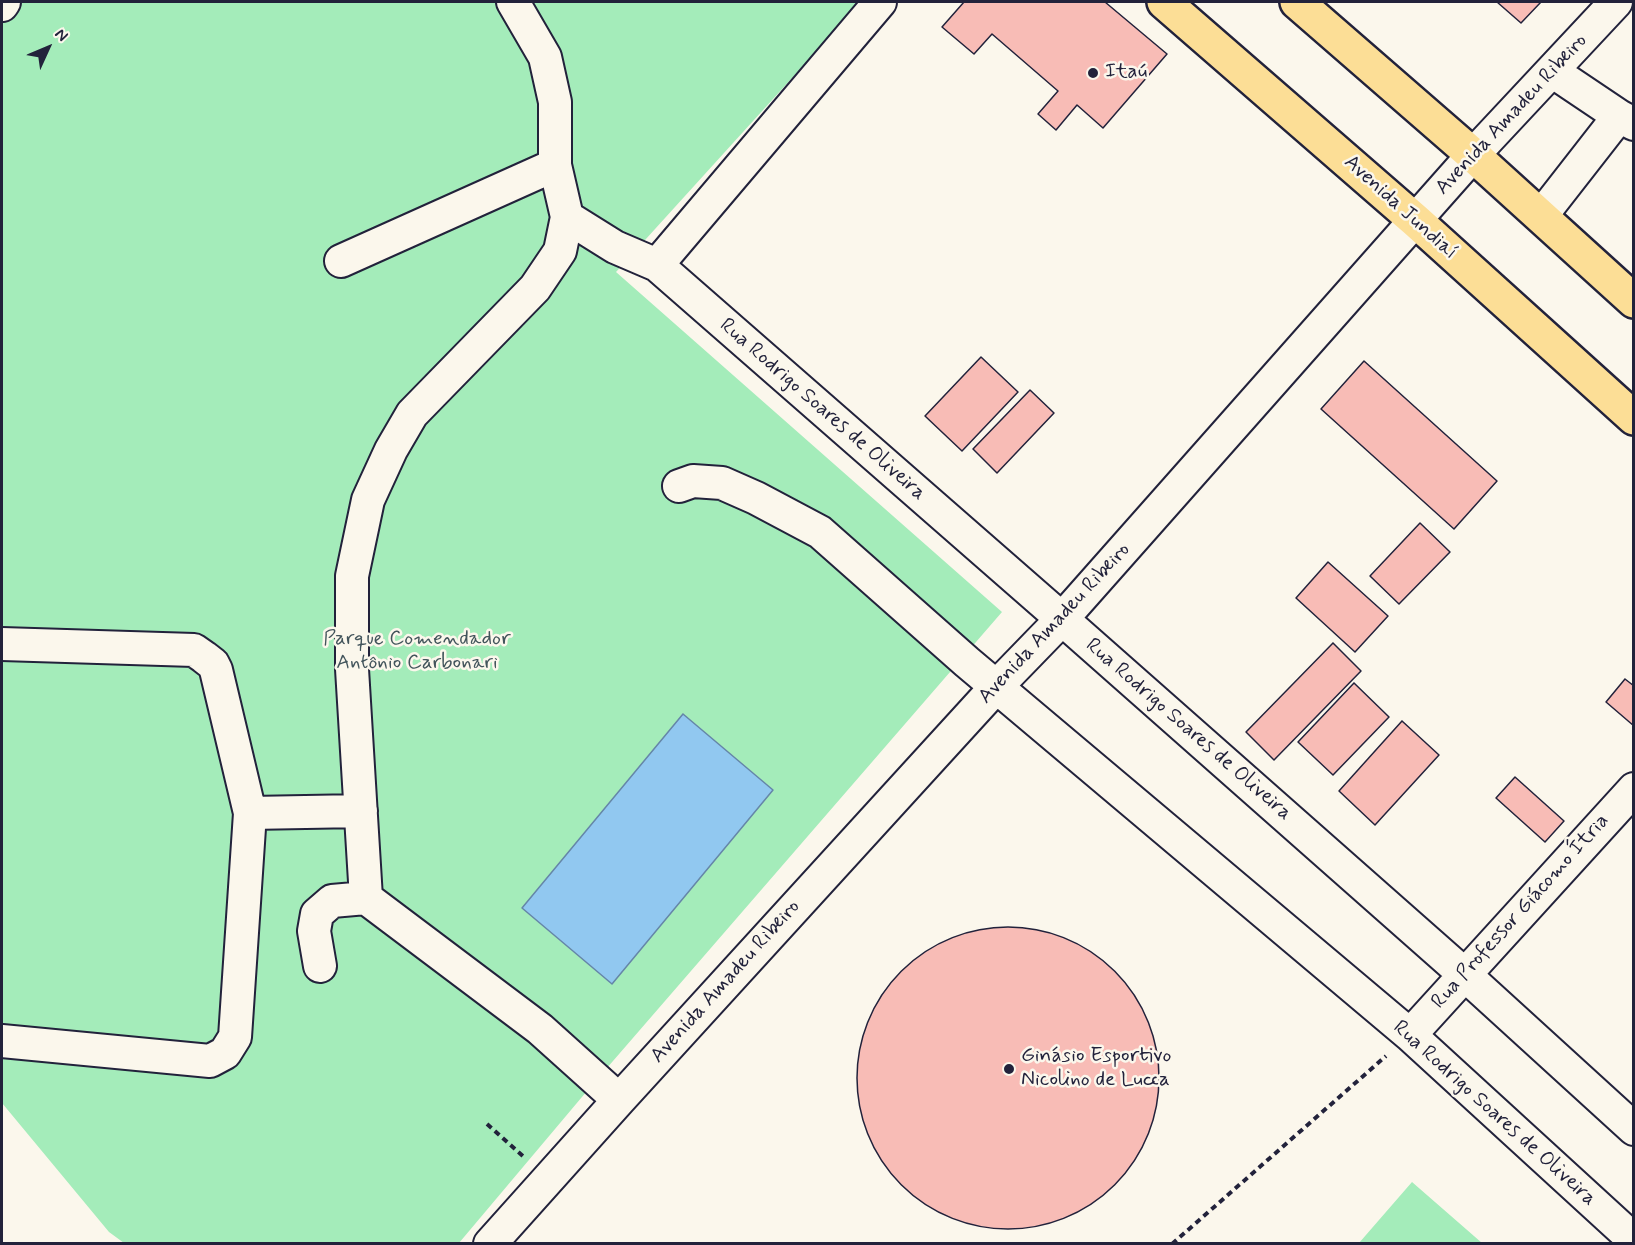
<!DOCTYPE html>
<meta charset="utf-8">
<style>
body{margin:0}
#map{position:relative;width:1635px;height:1245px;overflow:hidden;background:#fbf7ec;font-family:Mynerve,sans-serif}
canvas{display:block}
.frame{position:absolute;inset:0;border:3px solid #22223b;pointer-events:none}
.north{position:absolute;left:18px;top:18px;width:60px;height:60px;-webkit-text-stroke:4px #fbf7ec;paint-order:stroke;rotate:46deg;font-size:16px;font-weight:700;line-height:24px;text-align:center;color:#22223b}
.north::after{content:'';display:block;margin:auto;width:21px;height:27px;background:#22223b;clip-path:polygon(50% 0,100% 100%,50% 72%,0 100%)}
</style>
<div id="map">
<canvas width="1635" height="1245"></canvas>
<div class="frame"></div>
<div class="north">N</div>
</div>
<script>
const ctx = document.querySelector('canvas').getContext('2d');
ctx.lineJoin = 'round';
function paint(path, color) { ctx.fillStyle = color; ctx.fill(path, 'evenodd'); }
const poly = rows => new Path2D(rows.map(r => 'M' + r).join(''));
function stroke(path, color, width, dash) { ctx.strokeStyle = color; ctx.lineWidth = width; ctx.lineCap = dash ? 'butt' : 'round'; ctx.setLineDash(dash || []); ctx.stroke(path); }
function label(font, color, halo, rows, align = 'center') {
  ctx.font = font + ' Mynerve,sans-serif'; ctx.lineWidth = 5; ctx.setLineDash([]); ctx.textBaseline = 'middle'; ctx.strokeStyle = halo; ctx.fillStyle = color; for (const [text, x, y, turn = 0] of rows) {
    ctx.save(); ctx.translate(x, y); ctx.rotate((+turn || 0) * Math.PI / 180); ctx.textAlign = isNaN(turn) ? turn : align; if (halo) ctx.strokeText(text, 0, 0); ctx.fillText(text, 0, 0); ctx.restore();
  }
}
paint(poly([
 [2,2,861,2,616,272,1002,612,587,1091,459,1243,124,1243,109,1232,2,1103],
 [1412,1182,1482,1243,1359,1243]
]), '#a4ecba');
const water = poly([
 [683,714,773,790,612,984,522,908,683,714]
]);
paint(water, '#91c8f0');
stroke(water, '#6586a8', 1.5);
const building = poly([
 [964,2,1105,2,1167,54,1103,128,1077,105,1056,130,1038,114,1058,91,992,34,974,54,942,27,964,2],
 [1497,2,1541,2,1521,23,1497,2],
 [981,357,1018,392,962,451,925,416,981,357],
 [1364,361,1497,481,1454,529,1321,409,1364,361],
 [1030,390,1054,413,997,473,973,449,1030,390],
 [1420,523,1450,552,1399,604,1370,576,1420,523],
 [1328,562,1388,616,1355,652,1296,598,1328,562],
 [1333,643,1361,671,1274,760,1246,732,1333,643],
 [1625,679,1634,686,1634,726,1606,702,1625,679],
 [1354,683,1389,717,1333,775,1298,742,1354,683],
 [1402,721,1439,755,1375,825,1339,791,1402,721],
 [1515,777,1564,821,1545,842,1496,798,1515,777],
 '857 1078a151 151 0 1 1 302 0a151 151 0 1 1-302 0Z'
]);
paint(building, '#f8bcb6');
stroke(building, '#22223b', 1.5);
const minor = poly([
 [2,5,4,2],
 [1552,71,1619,116,1634,124],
 [555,165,567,217],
 [1541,216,1619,116],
 [341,261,555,165,555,102,545,57,513,2],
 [657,265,880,2],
 [679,486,693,481,722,483,756,498,820,532,967,662,1410,1035,1634,1240],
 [2,644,194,650,204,657,213,664,216,670,250,813,235,1037,225,1053,210,1061,2,1041],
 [250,813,361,811],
 [320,966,314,931,317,914,332,901,366,898],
 [1410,1035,1634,789],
 [619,1100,540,1029,366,898,352,669,352,576,368,500,391,450,412,414,535,288,560,251,567,217,615,247,657,265,1062,619,1464,974,1634,1129],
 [490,1244,619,1100,997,686,1062,619,1473,155,1616,2]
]);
const major = poly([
 [1164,2,1416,221,1634,418],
 [1297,2,1473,155,1634,301]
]);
stroke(minor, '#22223b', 36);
stroke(major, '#22223b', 38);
stroke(poly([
 [487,1124,524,1157],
 [1172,1244,1386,1056]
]), '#22223b', 4, [6, 4.5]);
stroke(minor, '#fbf7ec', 32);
stroke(major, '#fcde96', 33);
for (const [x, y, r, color] of [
 [1093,73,6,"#22223b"],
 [1009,1069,6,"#22223b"]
]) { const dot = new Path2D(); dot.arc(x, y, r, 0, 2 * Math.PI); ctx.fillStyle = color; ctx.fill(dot); stroke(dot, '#fbf7ec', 2); }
label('21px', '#22223b', '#fbf7ec', [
 ["Itaú",1105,73],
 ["Ginásio Esportivo",1021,1057],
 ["Nicolino de Lucca",1021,1081]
], 'left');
label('21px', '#22223b', '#fbf7ec', [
 ["Avenida Amadeu Ribeiro",1512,115,-47],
 ["Avenida Jundiaí",1400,208,42],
 ["Rua Rodrigo Soares de Oliveira",822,410,41],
 ["Avenida Amadeu Ribeiro",1055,624,-47],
 ["Rua Rodrigo Soares de Oliveira",1188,730,41],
 ["Rua Professor Giácomo Ítria",1521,912,-48],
 ["Avenida Amadeu Ribeiro",726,982,-48],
 ["Rua Rodrigo Soares de Oliveira",1494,1114,42]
]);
label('21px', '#42545b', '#fbf7ec', [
 ["Parque Comendador",417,640],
 ["Antônio Carbonari",417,664]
]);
</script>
